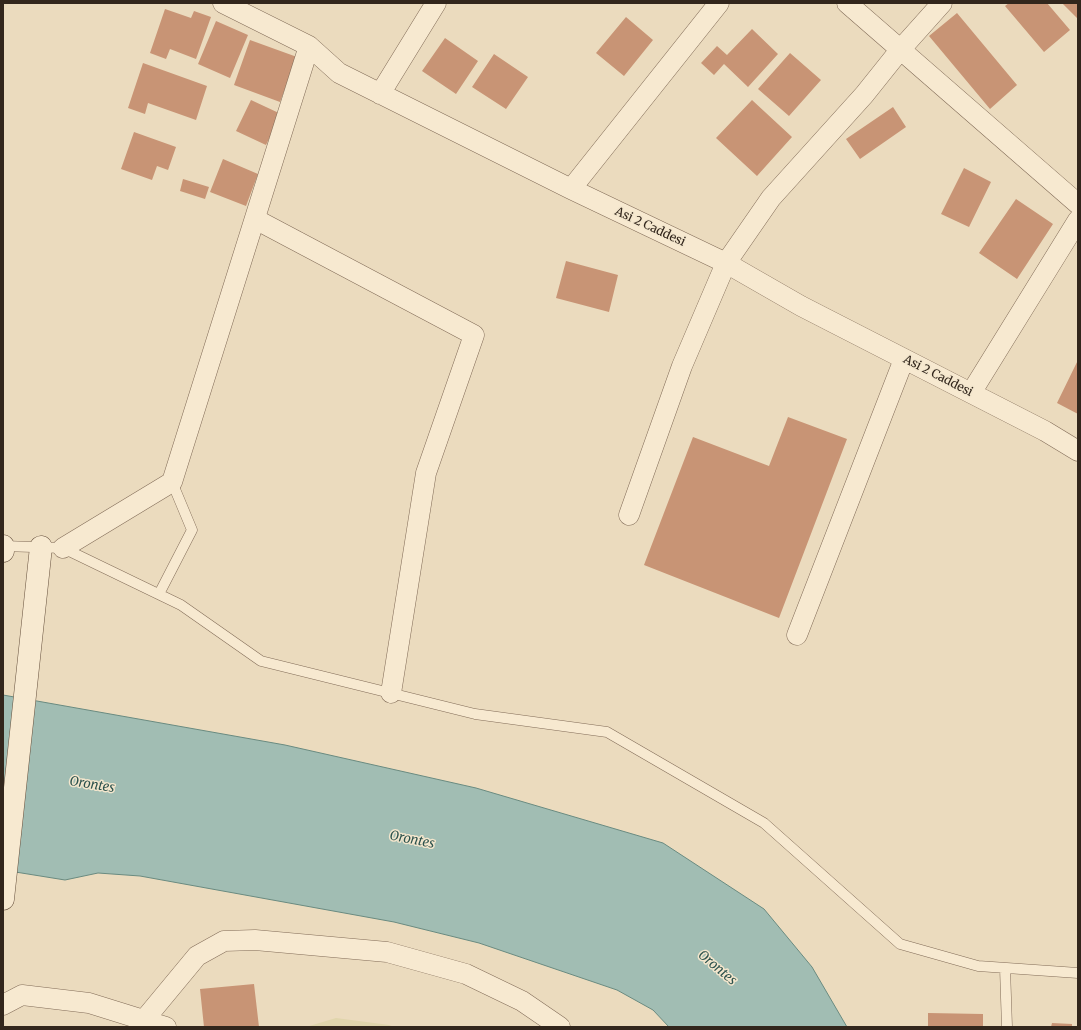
<!DOCTYPE html>
<style>
body{margin:0}
#map{position:relative;width:1081px;height:1030px;overflow:hidden;background:#ebdbbe;font-family:Merriweather,serif}
canvas{display:block}
.frame{position:absolute;inset:0;border:4px solid #32261c;pointer-events:none}
</style>
<div id="map">
<canvas width="1081" height="1030"></canvas>
<div class="frame"></div>
</div>
<script>
const ctx = document.querySelector('canvas').getContext('2d');
ctx.lineJoin = 'round';
function paint(path, color) { ctx.fillStyle = color; ctx.fill(path, 'evenodd'); }
const poly = rows => new Path2D(rows.map(r => 'M' + r).join(''));
function stroke(path, color, width, dash) { ctx.strokeStyle = color; ctx.lineWidth = width; ctx.lineCap = dash ? 'butt' : 'round'; ctx.setLineDash(dash || []); ctx.stroke(path); }
function label(font, color, halo, rows, align = 'center') {
  ctx.font = font + ' Merriweather,serif'; ctx.lineWidth = 3; ctx.setLineDash([]); ctx.textBaseline = 'middle'; ctx.strokeStyle = halo; ctx.fillStyle = color; for (const [text, x, y, turn = 0] of rows) {
    ctx.save(); ctx.translate(x, y); ctx.rotate((+turn || 0) * Math.PI / 180); ctx.textAlign = isNaN(turn) ? turn : align; if (halo) ctx.strokeText(text, 0, 0); ctx.fillText(text, 0, 0); ctx.restore();
  }
}
paint(poly([
 [336,1018,389,1025,394,1027,306,1027]
]), '#e0d5ac');
const water = poly([
 [3,695,285,745,476,788,663,843,764,909,812,967,847,1027,669,1027,653,1010,617,990,479,943,394,922,140,876,98,873,65,880,3,870,3,695]
]);
paint(water, '#a1bdb3');
stroke(water, '#698a80', 1);
paint(poly([
 [1009,3,1047,3,1070,30,1044,52,1005,6],
 [1062,3,1078,3,1078,18,1077,18],
 [165,9,191,18,194,11,211,17,196,59,170,49,166,59,150,53],
 [957,13,1017,85,990,109,929,36],
 [626,17,653,40,624,76,596,53],
 [216,21,248,35,230,78,198,64],
 [752,29,778,54,748,87,724,64,714,75,701,63,717,46,727,55],
 [445,38,478,61,456,94,422,71],
 [250,40,297,57,280,102,234,85],
 [790,53,821,80,789,116,758,89],
 [494,54,528,77,506,109,472,87],
 [143,63,207,86,196,120,148,103,145,114,128,108],
 [251,100,281,114,266,145,236,131],
 [752,100,792,137,757,176,716,138],
 [893,107,906,127,860,159,846,139],
 [134,132,176,147,168,170,157,166,152,180,121,169],
 [223,159,258,174,246,206,210,192],
 [964,168,991,182,969,227,941,214],
 [183,179,209,187,205,199,180,191],
 [1016,199,1053,224,1017,279,979,253],
 [566,261,618,275,609,312,556,298],
 [1078,360,1078,414,1057,403],
 [788,417,847,439,779,618,644,565,693,437,769,466],
 [254,984,259,1027,204,1027,200,989],
 [928,1013,983,1014,983,1027,928,1027],
 [1052,1023,1072,1024,1072,1027,1051,1027]
]), '#c89475');
const lane = poly([
 [3,546,63,548,181,605,261,661,475,714,607,732,764,823,900,944,978,966,1078,973],
 [159,594,192,530,172,482],
 [1005,968,1007,1027]
]);
const street = poly([
 [223,3,309,46,339,73,571,189,726,263,801,306,1045,431,1078,451],
 [847,3,1078,204],
 [380,94,436,3],
 [571,189,719,3],
 [255,219,474,335,426,473,391,693],
 [971,393,1078,220],
 [629,515,682,366,726,263,771,198,864,95,900,50,942,3],
 [63,548,172,482,309,46],
 [797,635,904,359],
 [3,1005,22,995,89,1003,166,1027],
 [144,1020,197,956,224,941,255,940,387,952,466,974,522,1001,560,1027]
]);
const secondary = poly([
 [3,551,3,546],
 [3,899,41,547]
]);
stroke(lane, '#826c58', 11);
stroke(street, '#826c58', 21);
stroke(secondary, '#644e3b', 23);
stroke(lane, '#f7e9d0', 10);
stroke(street, '#f7e9d0', 20);
stroke(secondary, '#f7e9d0', 22);
label('12px', '#32261c', '#f3e6cd', [
 ["Asi 2 Caddesi",650,227,25],
 ["Asi 2 Caddesi",938,376,27]
]);
label('italic 13px', '#2c524d', '#f3e6cd', [
 ["Orontes",92,785,9],
 ["Orontes",412,840,11],
 ["Orontes",717,968,40]
]);
</script>
